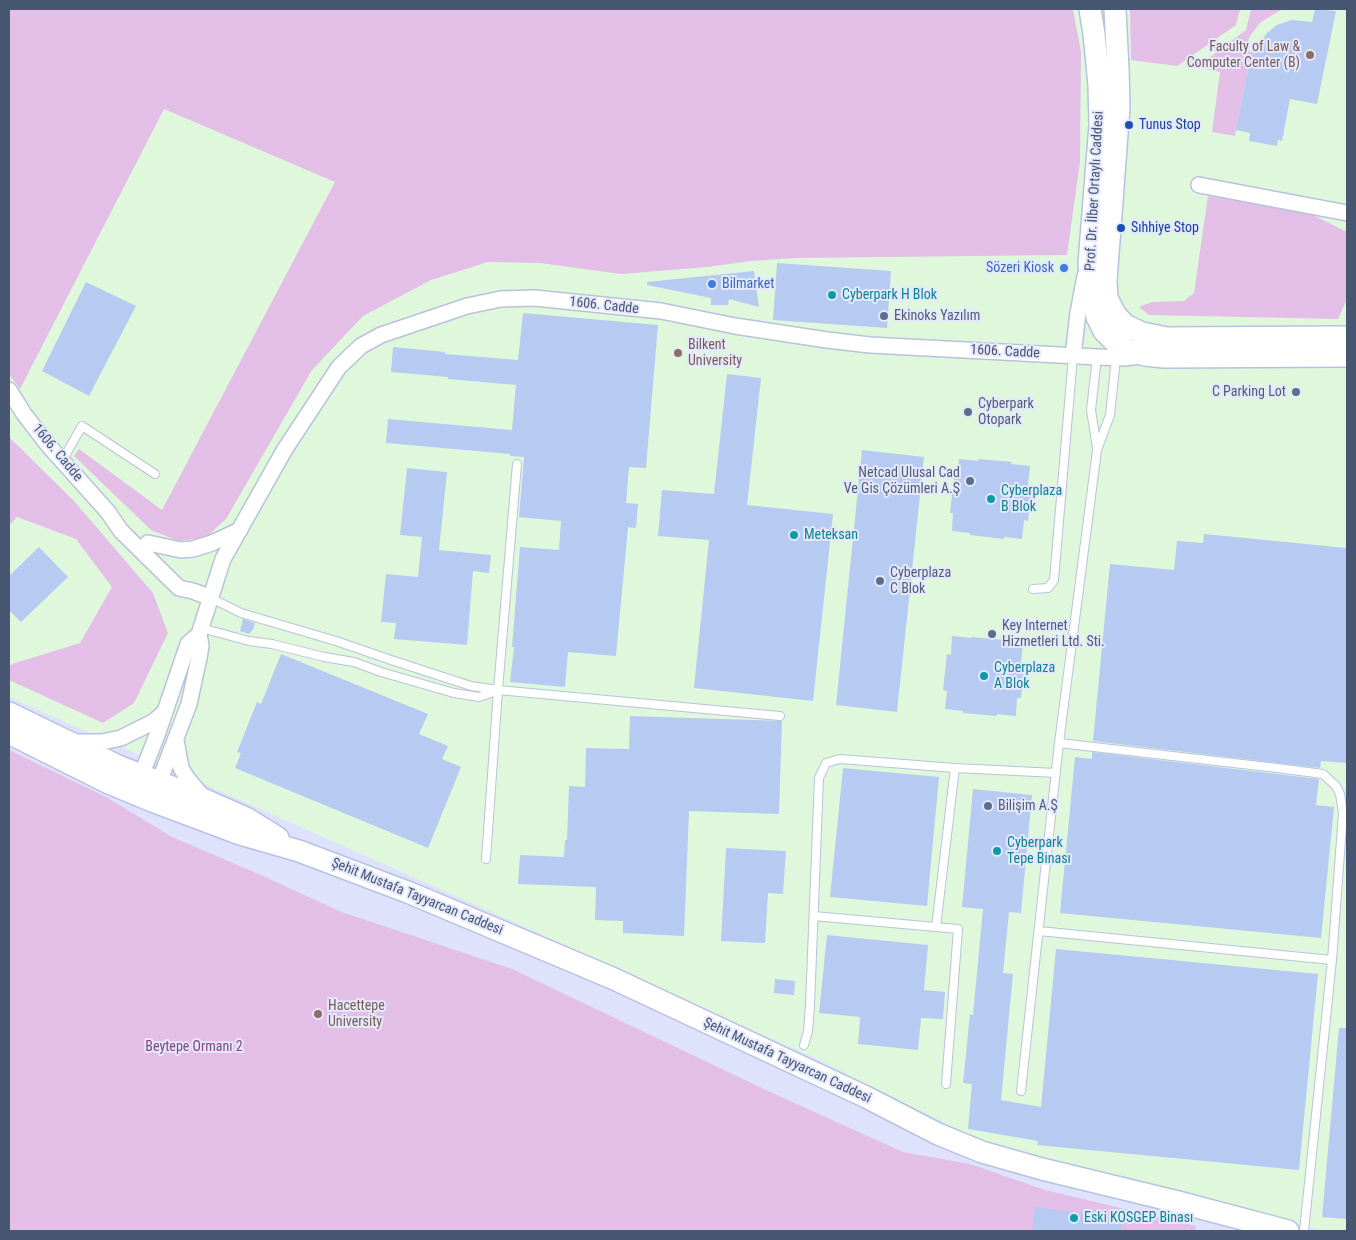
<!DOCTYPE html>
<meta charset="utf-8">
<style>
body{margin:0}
#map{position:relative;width:1356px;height:1240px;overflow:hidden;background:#dfe2fc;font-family:"Roboto Condensed",sans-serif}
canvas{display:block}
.frame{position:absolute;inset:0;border:10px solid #475771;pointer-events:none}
</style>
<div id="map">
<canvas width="1356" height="1240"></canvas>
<div class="frame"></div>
</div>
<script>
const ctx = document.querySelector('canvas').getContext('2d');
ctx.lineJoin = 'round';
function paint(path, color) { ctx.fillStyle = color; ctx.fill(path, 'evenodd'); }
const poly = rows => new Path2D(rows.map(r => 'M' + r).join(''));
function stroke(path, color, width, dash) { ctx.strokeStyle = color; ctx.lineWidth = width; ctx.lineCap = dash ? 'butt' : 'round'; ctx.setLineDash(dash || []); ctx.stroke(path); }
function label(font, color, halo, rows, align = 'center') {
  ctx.font = font + ' "Roboto Condensed",sans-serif'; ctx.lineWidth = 4; ctx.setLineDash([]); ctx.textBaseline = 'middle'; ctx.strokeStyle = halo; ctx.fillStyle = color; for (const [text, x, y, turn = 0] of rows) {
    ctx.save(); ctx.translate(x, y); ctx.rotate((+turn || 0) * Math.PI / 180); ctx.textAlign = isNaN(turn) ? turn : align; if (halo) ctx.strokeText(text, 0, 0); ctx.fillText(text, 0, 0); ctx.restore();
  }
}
paint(poly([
 [9,9,1347,9,1347,1231,1325,1231,1008,1154,906,1104,817,1059,476,905,9,697]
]), '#dff8dc');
paint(poly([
 [9,9,1073,9,1081,52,1080,162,1067,255,796,258,751,261,707,267,621,274,540,263,488,262,431,280,363,316,312,370,226,519,205,538,178,541,151,530,74,456,79,449,162,510,335,182,164,109,20,389,9,374],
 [1130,9,1240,9,1236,25,1177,66,1131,60],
 [1251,9,1286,9,1279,11,1261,22,1250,36,1247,43,1245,51,1255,52,1258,61,1250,59,1235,136,1212,132,1220,72,1197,67,1246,30],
 [1208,196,1309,213,1347,232,1347,299,1338,319,1149,315,1139,307,1152,302,1184,301,1194,293],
 [9,437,74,501,153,593,168,633,134,703,103,723,9,680,9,665,80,643,112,587,76,539,17,517,9,526],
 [9,750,106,797,172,837,261,875,339,911,512,969,766,1090,903,1152,970,1164,1045,1190,1196,1226,1195,1231,9,1231]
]), '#e3bfe8');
paint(poly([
 [1315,9,1336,11,1317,104,1290,99,1282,141,1278,140,1277,146,1249,141,1250,133,1236,130,1250,59,1252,60,1257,46,1267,33,1277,25,1292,20,1312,22],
 [777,263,891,271,887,328,773,320],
 [754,271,759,307,729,299,728,305,711,305,711,298,647,285,647,282],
 [86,282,136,306,89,396,42,371],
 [523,313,658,325,646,468,629,467,626,503,638,504,636,528,628,527,616,656,568,652,565,687,510,682,514,647,512,647,520,547,559,550,561,521,519,517,524,457,510,456,510,454,386,443,388,419,512,430,516,385,448,379,448,377,391,372,393,347,445,352,445,354,518,360],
 [727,374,761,378,747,505,833,514,813,701,694,688,709,540,658,536,662,490,714,494],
 [862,450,924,457,897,712,836,705],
 [959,459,978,461,978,459,1012,462,1011,464,1030,466,1028,485,1032,485,1028,521,1024,520,1022,539,1004,537,1004,539,970,535,970,533,952,531,953,513,950,513,954,477,957,477],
 [407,468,447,472,439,550,491,555,489,573,473,571,467,645,394,639,396,623,381,622,386,574,418,577,422,537,400,535],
 [1204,534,1347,548,1347,763,1321,761,1320,768,1093,741,1110,564,1174,570,1177,541,1203,543],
 [39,547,68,577,21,622,9,610,9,576],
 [243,619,255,623,253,629,249,634,240,631],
 [952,636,971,638,971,637,1005,640,1004,642,1023,644,1021,662,1025,663,1021,698,1017,698,1016,716,997,714,997,716,963,713,963,711,945,709,947,691,943,690,947,654,951,655],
 [281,654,428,714,419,734,448,746,442,759,461,767,428,848,235,768,241,753,237,752,257,702,261,704],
 [630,716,782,721,779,814,689,811,684,936,623,933,623,921,595,920,596,887,518,884,520,855,564,857,565,840,567,840,569,786,585,787,586,748,629,749],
 [1092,752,1319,779,1316,805,1334,807,1321,938,1060,913,1075,757,1092,759],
 [843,768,939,777,927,906,830,897],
 [973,789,1032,795,1021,913,1009,912,1003,973,1013,974,1001,1100,1041,1107,1056,949,1318,974,1299,1170,1037,1145,1038,1141,968,1129,972,1084,963,1083,970,1014,973,1015,983,909,962,907],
 [726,848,786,851,783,894,768,893,765,943,721,941],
 [827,935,928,945,924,990,945,992,943,1019,921,1018,918,1050,858,1044,860,1017,819,1013],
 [775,979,795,981,794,995,774,993],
 [1339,1028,1347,1028,1347,1219,1322,1217],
 [1035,1207,1122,1219,1121,1231,1032,1231]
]), '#b7caf1');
const lane = poly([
 [1097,448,1091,410,1097,357],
 [62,461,82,426,155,474],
 [1033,589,1048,588,1054,580,1073,356],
 [211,598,241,613,336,641,391,660,471,686,498,690,780,716],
 [201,628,249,641,272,644,324,657,354,662,381,672,454,693,479,697,496,691],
 [1059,743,1277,768,1323,774,1336,786,1340,794,1343,813,1332,960,1304,1231],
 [486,859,498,690,517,464],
 [814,916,958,929,946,1084],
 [936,927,955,768],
 [1039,931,1332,960],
 [804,1045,808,1031,810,1005,819,778,826,763,840,759,955,768,1056,773],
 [1021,1091,1059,743,1097,450,1110,415,1116,358]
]);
const street = poly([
 [1199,185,1347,213],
 [1073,356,1078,313,1085,276],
 [9,390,24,414,48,445,108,512,121,531,179,588,193,591,211,598],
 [148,543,181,550,193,549,212,543,240,530],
 [176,740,181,768,187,778,204,798],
 [74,742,102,742,121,738,153,722,165,712],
 [141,776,157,735,188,644,199,634],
 [159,782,189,704,199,658,201,646,199,634,223,559,285,449,339,367,361,346,381,335,467,306,501,299,535,298,661,311,735,326,827,340,870,345,1097,357,1124,358,1141,356]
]);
const secondary = poly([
 [1090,9,1094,34,1099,85,1100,125,1089,263,1091,292,1097,317,1104,331,1116,343,1130,351,1145,355,1164,357,1347,356],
 [1115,9,1118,69,1119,107,1106,281,1107,298,1115,314,1125,325,1142,333,1167,338,1347,337],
 [9,713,118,766,205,800,246,818,278,838],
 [9,733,109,783,152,801,240,834,299,851,410,893,612,978,866,1097,938,1134,982,1152,1042,1169,1178,1202,1288,1231]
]);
stroke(lane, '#b9c2dc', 10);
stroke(street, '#b9c2dc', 18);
stroke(secondary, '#b7c2e1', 24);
stroke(lane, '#fff', 8);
stroke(street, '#fff', 15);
stroke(secondary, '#fff', 21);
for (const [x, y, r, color] of [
 [1310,55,5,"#8d6e63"],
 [1129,125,5,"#1a4fb4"],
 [1121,228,5,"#1a4fb4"],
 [1064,268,5,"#3f7fe0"],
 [712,284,5,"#3f7fe0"],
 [832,295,5,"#0f9aa8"],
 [884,316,5,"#5c6f8a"],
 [678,353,5,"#8d6e63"],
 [1296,392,5,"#5c6f8a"],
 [968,412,5,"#5c6f8a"],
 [970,481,5,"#5c6f8a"],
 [991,499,5,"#0f9aa8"],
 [794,535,5,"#0f9aa8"],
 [880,581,5,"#5c6f8a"],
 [992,634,5,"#5c6f8a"],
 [984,676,5,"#0f9aa8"],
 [988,806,5,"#5c6f8a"],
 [997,851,5,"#0f9aa8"],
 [318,1014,5,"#8d6e63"],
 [1074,1218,5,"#0f9aa8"]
]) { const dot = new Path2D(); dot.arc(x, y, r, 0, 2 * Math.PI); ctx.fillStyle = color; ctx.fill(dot); stroke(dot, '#e5e8ff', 2); }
label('14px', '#785e54', '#e5e8ff', [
 ["Faculty of Law &",1300,47,"right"],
 ["Computer Center (B)",1300,63,"right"],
 ["Bilkent",688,345],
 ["University",688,361],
 ["Hacettepe",328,1006],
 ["University",328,1022]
], 'left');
label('14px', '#164399', '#e5e8ff', [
 ["Tunus Stop",1139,125],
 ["Sıhhiye Stop",1131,228]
], 'left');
label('14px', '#475771', '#e5e8ff', [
 ["Prof. Dr. İlber Ortaylı Caddesi",1095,191,-87],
 ["1606. Cadde",604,306,6],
 ["1606. Cadde",1005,352,3],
 ["1606. Cadde",57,453,50],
 ["Şehit Mustafa Tayyarcan Caddesi",417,897,22],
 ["Şehit Mustafa Tayyarcan Caddesi",787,1061,25]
]);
label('14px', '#366cbe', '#e5e8ff', [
 ["Sözeri Kiosk",1054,268],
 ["Bilmarket",722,284,"left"]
], 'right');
label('14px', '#0d838f', '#e5e8ff', [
 ["Cyberpark H Blok",842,295],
 ["Cyberplaza",1001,491],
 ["B Blok",1001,507],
 ["Meteksan",804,535],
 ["Cyberplaza",994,668],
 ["A Blok",994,684],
 ["Cyberpark",1007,843],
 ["Tepe Binası",1007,859],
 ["Eski KOSGEP Binası",1084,1218]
], 'left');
label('14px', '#4e5e75', '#e5e8ff', [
 ["Ekinoks Yazılım",894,316],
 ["C Parking Lot",1286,392,"right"],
 ["Cyberpark",978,404],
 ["Otopark",978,420],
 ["Netcad Ulusal Cad",960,473,"right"],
 ["Ve Gis Çözümleri A.Ş",960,489,"right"],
 ["Cyberplaza",890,573],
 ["C Blok",890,589],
 ["Key Internet",1002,626],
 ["Hizmetleri Ltd. Sti.",1002,642],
 ["Bilişim A.Ş",998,806]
], 'left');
label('14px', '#824583', '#e5e8ff', [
 ["Beytepe Ormanı 2",194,1047]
]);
</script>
